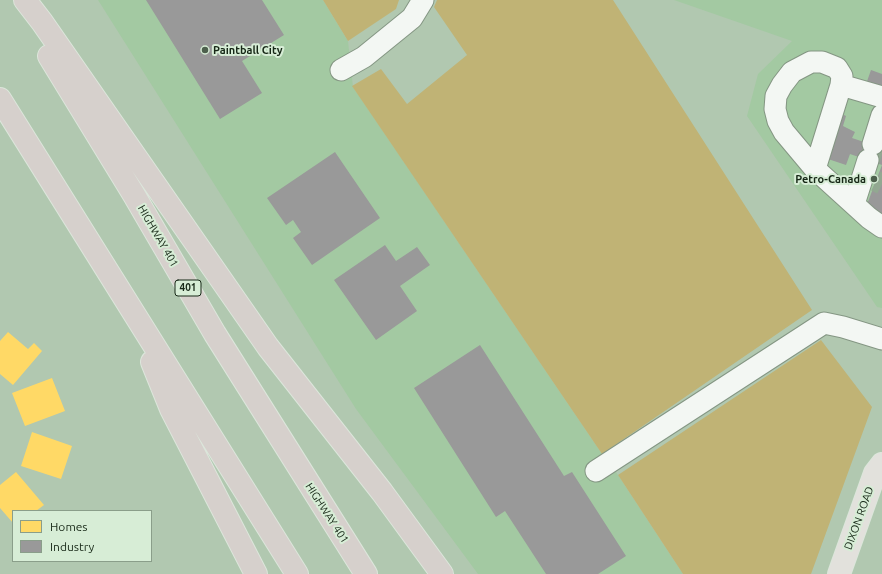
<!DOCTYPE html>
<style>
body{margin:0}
#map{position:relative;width:882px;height:574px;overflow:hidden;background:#b1c8b0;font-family:Ubuntu,sans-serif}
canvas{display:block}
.legend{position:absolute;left:12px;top:510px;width:140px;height:52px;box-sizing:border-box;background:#d7edd6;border:1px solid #8a9e8a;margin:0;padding:5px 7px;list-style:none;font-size:12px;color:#172817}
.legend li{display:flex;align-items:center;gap:8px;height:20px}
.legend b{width:20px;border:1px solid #8a9e8a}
</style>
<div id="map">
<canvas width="882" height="574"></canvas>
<ul class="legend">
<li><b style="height:11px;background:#ffd966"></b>Homes</li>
<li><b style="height:11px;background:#999"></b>Industry</li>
</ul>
</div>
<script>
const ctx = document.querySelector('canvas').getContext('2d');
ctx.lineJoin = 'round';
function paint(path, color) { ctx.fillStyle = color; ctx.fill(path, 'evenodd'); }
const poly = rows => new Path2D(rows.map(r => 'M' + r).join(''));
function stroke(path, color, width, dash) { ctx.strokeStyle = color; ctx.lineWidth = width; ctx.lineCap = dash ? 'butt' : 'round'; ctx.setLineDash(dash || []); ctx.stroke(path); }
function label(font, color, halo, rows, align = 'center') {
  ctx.font = font + ' Ubuntu,sans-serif'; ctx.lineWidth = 4; ctx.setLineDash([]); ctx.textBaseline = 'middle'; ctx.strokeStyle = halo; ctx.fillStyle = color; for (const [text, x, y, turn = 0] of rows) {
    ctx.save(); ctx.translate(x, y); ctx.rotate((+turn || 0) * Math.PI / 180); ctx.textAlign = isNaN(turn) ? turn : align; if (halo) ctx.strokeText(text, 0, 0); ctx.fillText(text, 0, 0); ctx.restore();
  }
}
paint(poly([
 [98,0,323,0,348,41,353,87,602,454,618,475,683,574,478,574,356,409],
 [674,0,882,0,882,308,877,307,747,116,758,74,792,41]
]), '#a3c9a2');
paint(poly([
 [323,0,399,0,396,9,348,41],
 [437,0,613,0,812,310,602,454,352,86,381,69,407,104,467,55,434,7],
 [821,340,872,407,811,574,683,574,618,475]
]), '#c0b375');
paint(poly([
 [8,332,28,349,34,343,42,351,13,385,0,374,0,341],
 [52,378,65,411,25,426,12,393],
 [32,432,72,446,61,479,21,466],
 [16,472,44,505,36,511,13,511,13,523,0,508,0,485]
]), '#ffd966');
paint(poly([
 [146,0,262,0,284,35,242,61,262,93,220,119],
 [871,70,882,74,882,92,865,87],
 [838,112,846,116,843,126,855,132,852,138,882,148,882,218,866,207,882,165,850,154,846,165,825,158],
 [335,152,380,218,312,265,293,238,301,232,293,220,286,225,267,198],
 [385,245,396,261,417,247,430,265,400,286,417,311,376,340,334,280],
 [480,345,564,476,572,472,626,556,598,574,546,574,505,511,496,517,414,388]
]), '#999');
stroke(poly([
 [871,151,882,154],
 [876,181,882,184]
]), '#92a891', 21, [21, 10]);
const minor = poly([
 [341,70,364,57,412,18,423,0],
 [882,97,841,85,815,169,869,218,882,227],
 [873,144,882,115],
 [815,169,784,132,778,121,775,109,776,96,782,85,792,72,811,62,822,62,837,68,842,76,841,85],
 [854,204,868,160],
 [596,471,824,323,843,327,882,339]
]);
const major = poly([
 [839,574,875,473,882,464]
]);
const highway = poly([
 [25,0,42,22,268,347,382,492,442,574],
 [49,56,134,195,215,334,366,574],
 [0,99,297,574],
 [152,362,171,409,256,574]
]);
stroke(minor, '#849683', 23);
stroke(major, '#dce6db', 24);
stroke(highway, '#dce6db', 24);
stroke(minor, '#f3f7f3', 21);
stroke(major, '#e2e1dc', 22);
stroke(highway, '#d6d0cc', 22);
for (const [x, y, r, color] of [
 [205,50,4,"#4d604d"],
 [874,179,4,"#4d604d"]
]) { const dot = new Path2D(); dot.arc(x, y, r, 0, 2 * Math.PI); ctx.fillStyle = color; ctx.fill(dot); stroke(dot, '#d7edd6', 1.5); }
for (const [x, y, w] of [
 [188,288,26]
]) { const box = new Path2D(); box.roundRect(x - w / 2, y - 8, w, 16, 3); ctx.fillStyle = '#d7edd6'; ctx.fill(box); stroke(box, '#172817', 1); }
label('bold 10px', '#172817', null, [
 ["401",188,288]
]);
label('bold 11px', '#172817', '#d7edd6', [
 ["Paintball City",213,50],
 ["Petro-Canada",866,179,"right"]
], 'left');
label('11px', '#172817', '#d7edd6', [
 ["HIGHWAY 401",158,236,60],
 ["HIGHWAY 401",327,513,57],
 ["DIXON ROAD",859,518,-70]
]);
</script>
